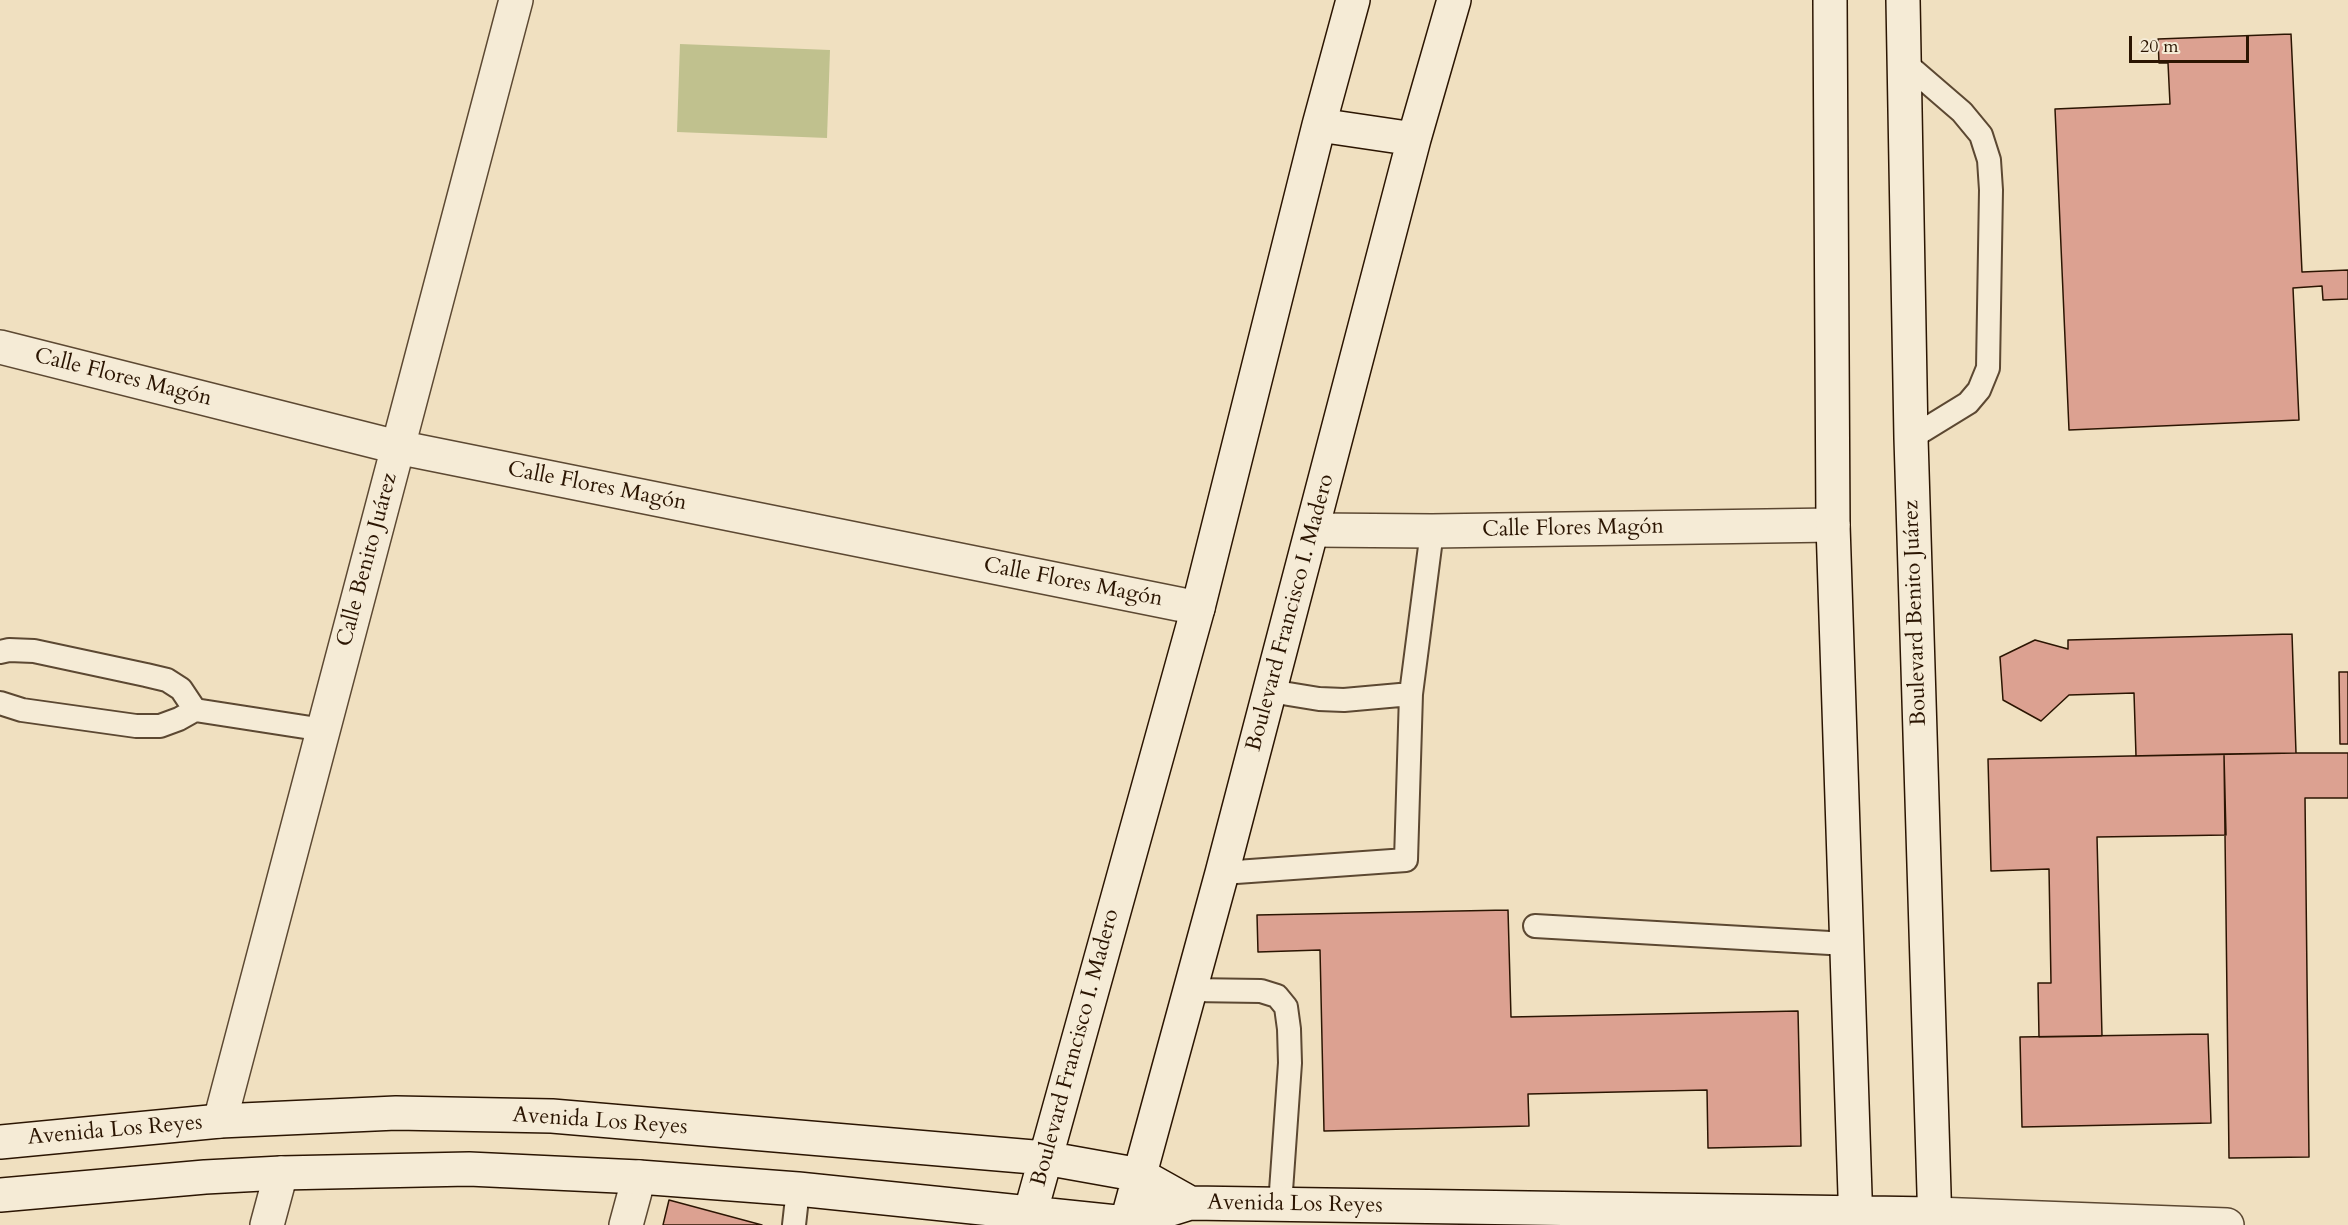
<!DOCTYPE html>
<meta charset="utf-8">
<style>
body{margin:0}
#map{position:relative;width:2348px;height:1225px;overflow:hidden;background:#f0e0c0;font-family:Cardo,serif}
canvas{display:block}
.scale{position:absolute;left:2129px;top:36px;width:120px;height:27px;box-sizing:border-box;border:3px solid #2b1502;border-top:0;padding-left:8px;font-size:18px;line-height:21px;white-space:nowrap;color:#2b1502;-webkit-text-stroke:4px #f5ebd6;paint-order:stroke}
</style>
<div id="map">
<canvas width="2348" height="1225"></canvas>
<div class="scale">20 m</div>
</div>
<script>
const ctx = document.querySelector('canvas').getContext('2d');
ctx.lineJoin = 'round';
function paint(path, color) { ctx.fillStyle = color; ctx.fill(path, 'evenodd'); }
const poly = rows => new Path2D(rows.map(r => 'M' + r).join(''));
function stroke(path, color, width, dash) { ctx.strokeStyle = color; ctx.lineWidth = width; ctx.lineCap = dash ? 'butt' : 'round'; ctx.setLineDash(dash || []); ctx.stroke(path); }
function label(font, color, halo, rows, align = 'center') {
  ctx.font = font + ' Cardo,serif'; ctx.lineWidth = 4.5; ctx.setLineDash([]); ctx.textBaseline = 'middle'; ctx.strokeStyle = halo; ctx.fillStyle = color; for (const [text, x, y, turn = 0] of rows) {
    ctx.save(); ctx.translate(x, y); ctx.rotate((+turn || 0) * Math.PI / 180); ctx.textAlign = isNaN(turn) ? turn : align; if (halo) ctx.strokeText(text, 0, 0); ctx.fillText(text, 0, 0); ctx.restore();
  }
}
paint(poly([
 [680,44,830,50,827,138,677,132]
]), '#c0c18e');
const building = poly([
 [2291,34,2302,272,2348,270,2348,299,2323,300,2322,286,2293,288,2299,420,2069,430,2055,109,2170,104,2168,63,2159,63,2158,39,2291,34],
 [2292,634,2296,753,2136,756,2134,693,2069,695,2041,721,2003,700,2000,657,2035,640,2068,649,2068,640,2292,634],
 [2339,672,2348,672,2348,744,2340,744,2339,672],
 [2296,753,2348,753,2348,798,2305,798,2309,1157,2229,1158,2224,754,2296,753],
 [2224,754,2226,835,2097,837,2102,1036,2039,1037,2038,983,2051,983,2049,869,1991,871,1988,759,2224,754],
 [1508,910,1511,1017,1798,1011,1801,1146,1708,1148,1707,1090,1528,1094,1529,1126,1324,1131,1320,950,1258,952,1257,915,1508,910],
 [2208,1034,2211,1123,2022,1127,2020,1037,2208,1034],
 [669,1200,762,1225,663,1225,669,1200]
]);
paint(building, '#dca191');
stroke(building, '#2b1502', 1.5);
const lane = poly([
 [1904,62,1962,112,1981,135,1989,160,1991,190,1988,368,1979,390,1968,403,1911,438],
 [0,652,9,650,34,651,146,675,167,680,181,689,195,710,324,730],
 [1270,691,1319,699,1344,700,1411,694,1432,531],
 [0,703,22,710,136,726,160,726,179,719,195,710],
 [1222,873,1406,860,1411,694],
 [1535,926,1847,944],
 [1191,990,1261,991,1277,996,1286,1007,1289,1029,1290,1063,1280,1205],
 [794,1225,798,1189]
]);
const street = poly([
 [0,347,397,447,1198,608],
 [1313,530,1432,531,1833,525],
 [220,1121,516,0],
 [1935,1214,2227,1225],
 [267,1225,281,1173],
 [626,1225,639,1177]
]);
const secondary = poly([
 [1830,0,1833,525,1856,1225],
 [1903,0,1911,438,1935,1225],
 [1319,125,1414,139],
 [0,1142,220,1121,396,1113,552,1116,1045,1158,1140,1175,1190,1203],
 [0,1195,205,1177,281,1173,469,1169,639,1177,798,1189,1126,1223,1190,1203,1935,1214],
 [1027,1225,1198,608,1319,125,1353,0],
 [1126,1225,1222,873,1414,139,1454,0]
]);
stroke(lane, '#5c4832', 26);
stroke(street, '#5c4832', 36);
stroke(secondary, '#2b1502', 36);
stroke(lane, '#f5ebd6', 22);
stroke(street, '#f5ebd6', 33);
stroke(secondary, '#f5ebd6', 33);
label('22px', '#2b1502', '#f5ebd6', [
 ["Calle Flores Magón",123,378,14],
 ["Calle Flores Magón",597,487,11],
 ["Calle Flores Magón",1573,529,-1],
 ["Calle Benito Juárez",368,560,-75],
 ["Calle Flores Magón",1073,583,11],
 ["Boulevard Francisco I. Madero",1291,613,-75],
 ["Boulevard Benito Juárez",1916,613,-92],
 ["Boulevard Francisco I. Madero",1076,1048,-75],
 ["Avenida Los Reyes",600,1122,4],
 ["Avenida Los Reyes",115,1131,-5],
 ["Avenida Los Reyes",1295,1205,1]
]);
</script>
